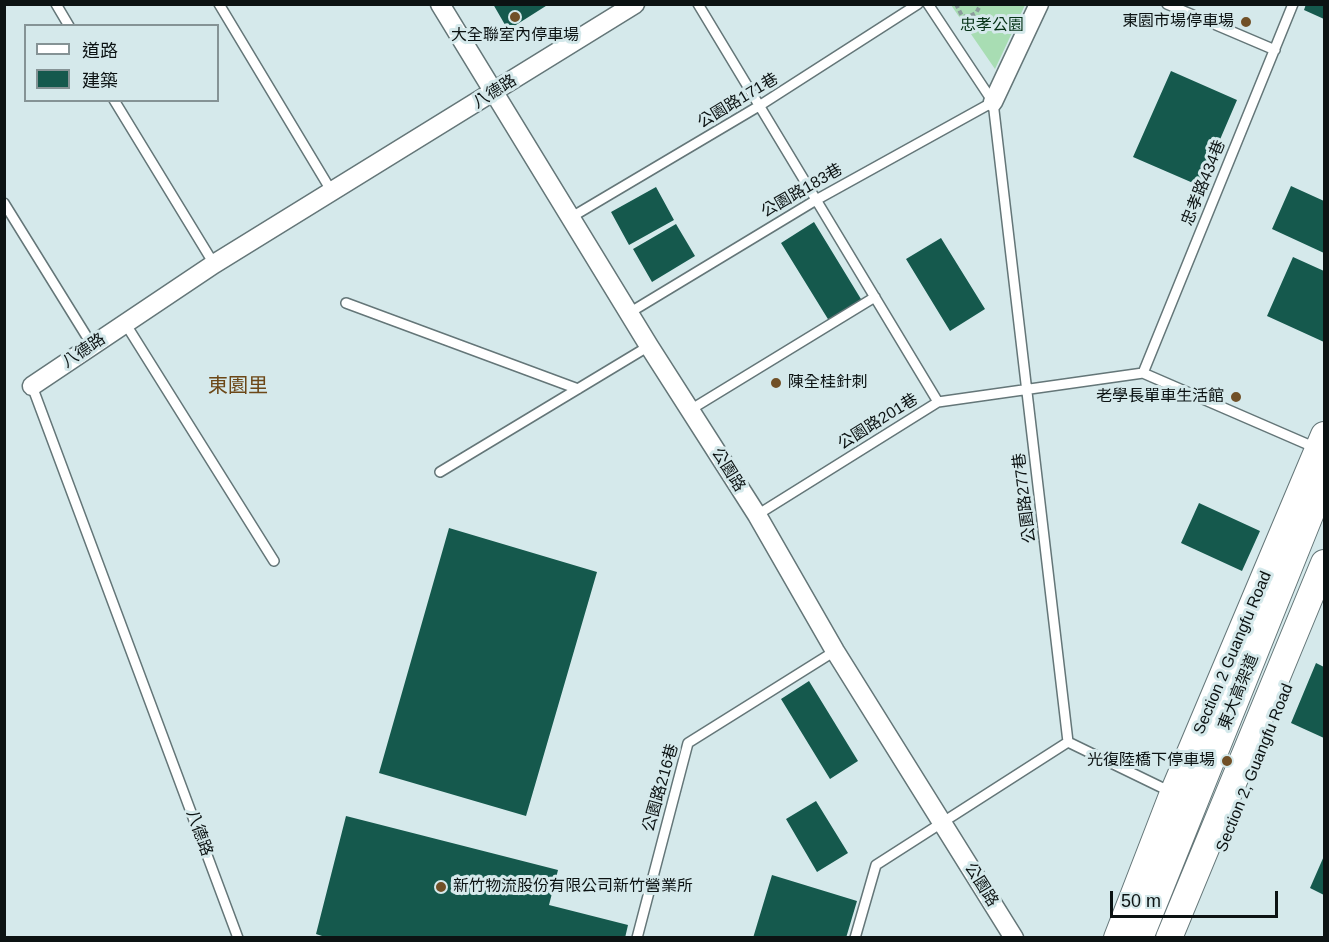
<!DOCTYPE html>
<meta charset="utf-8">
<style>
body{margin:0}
#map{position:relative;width:1329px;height:942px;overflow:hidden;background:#d5e9eb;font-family:Helvetica,"Noto Sans TC",sans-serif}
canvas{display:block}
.frame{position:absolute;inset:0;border:6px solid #0c1313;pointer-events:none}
.legend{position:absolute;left:24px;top:24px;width:195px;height:78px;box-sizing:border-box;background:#d5e9eb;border:2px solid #859395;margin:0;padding:8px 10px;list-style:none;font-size:18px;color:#0c1313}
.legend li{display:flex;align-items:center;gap:12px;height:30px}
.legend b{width:30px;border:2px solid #859395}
.scale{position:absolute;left:1110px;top:891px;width:168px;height:27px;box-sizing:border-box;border:3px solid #0c1313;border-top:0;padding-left:8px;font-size:18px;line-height:21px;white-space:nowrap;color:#0c1313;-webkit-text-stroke:4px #d5e9eb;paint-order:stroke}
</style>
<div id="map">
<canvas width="1329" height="942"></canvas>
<div class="frame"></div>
<ul class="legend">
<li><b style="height:8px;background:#fff"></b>道路</li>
<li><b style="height:16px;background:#15594d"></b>建築</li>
</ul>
<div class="scale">50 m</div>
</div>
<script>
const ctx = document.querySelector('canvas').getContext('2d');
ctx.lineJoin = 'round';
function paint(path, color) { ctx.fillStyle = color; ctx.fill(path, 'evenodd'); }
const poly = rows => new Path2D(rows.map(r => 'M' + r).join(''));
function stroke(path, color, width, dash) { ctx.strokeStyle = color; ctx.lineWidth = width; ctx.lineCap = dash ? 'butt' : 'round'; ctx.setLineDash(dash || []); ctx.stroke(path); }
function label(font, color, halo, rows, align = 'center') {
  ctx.font = font + ' Helvetica,"Noto Sans TC",sans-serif'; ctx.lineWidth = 6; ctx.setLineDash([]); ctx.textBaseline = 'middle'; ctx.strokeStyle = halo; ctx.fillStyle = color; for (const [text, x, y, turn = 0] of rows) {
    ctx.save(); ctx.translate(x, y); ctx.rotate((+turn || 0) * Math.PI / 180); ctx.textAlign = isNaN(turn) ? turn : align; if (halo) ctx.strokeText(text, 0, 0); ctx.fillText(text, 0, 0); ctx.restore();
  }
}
paint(poly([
 [951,5,1025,5,995,69]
]), '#a8ddb3');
paint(poly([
 [493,4,549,4,508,30],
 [1306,4,1324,4,1324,19,1304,10],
 [1171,71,1237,100,1200,186,1133,157],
 [1291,186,1324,201,1324,253,1272,229],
 [656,187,674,220,629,245,611,212],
 [814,222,864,304,831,324,781,243],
 [676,224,695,256,652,282,633,249],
 [941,238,985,309,950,331,906,259],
 [1293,257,1324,271,1324,342,1267,316],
 [1199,503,1260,531,1242,571,1181,543],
 [449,528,597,572,526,816,379,773],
 [1316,663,1324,667,1324,738,1291,723],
 [809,681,858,761,830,779,781,699],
 [816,801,848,853,817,872,786,819],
 [346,816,558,870,549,905,628,925,625,938,328,938,316,934],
 [1324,856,1324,895,1310,888],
 [772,875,857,901,846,938,753,938]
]), '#15594d');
const service = poly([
 [56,4,69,26],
 [219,4,332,192],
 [698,4,938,402],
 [1167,4,1275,50],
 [114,100,214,264],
 [4,203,92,345],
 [570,218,759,106,918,4],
 [346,303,578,389],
 [629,313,816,200,993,102],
 [125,323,274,561],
 [1143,373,1293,4],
 [32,386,238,938],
 [690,410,875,297],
 [440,472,649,346],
 [757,515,938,402,1143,373,1316,448],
 [1068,742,1171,792],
 [637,938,688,743,835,651],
 [855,938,876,865,1068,742,993,102,928,4]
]);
const minor = poly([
 [440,4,649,346,757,515,835,651,1014,938],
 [993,102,1039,4],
 [32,386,214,264,635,4]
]);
const secondary = poly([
 [1117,938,1173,793,1324,435],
 [1140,938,1323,483],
 [1169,938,1324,563]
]);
stroke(service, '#647678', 12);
stroke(minor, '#647678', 21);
stroke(secondary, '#647678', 28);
stroke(poly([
 [956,4,962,16,968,17,976,13,981,4]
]), '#8b9b9c', 4, [4.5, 3]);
stroke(service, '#fff', 9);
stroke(minor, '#fff', 18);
stroke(secondary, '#fff', 26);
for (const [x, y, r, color] of [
 [515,17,6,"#715027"],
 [1246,22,6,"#715027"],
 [776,383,6,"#715027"],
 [1236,397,6,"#715027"],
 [1227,761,6,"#715027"],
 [441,887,6,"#715027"]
]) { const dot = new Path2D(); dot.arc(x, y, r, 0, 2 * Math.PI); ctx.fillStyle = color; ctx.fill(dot); stroke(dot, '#d5e9eb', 2); }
label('16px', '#0c1313', '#d5e9eb', [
 ["東園市場停車場",1234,22],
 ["大全聯室內停車場",515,36,"center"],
 ["陳全桂針刺",788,383,"left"],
 ["老學長單車生活館",1224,397],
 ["光復陸橋下停車場",1215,761],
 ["新竹物流股份有限公司新竹營業所",453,887,"left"]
], 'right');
label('16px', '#053216', '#d5e9eb', [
 ["忠孝公園",992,26]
]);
label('16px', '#0c1313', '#d5e9eb', [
 ["八德路",495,92,-32],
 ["公園路171巷",738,101,-31],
 ["忠孝路434巷",1204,183,-68],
 ["公園路183巷",802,191,-30],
 ["八德路",84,351,-34],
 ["公園路201巷",878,422,-32],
 ["公園路",728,470,58],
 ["公園路277巷",1025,498,-97],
 ["Section 2 Guangfu Road",1233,653,-67],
 ["東大高架道",1239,692,-68],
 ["Section 2, Guangfu Road",1255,768,-68],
 ["公園路216巷",661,788,-74],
 ["八德路",199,833,70],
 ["公園路",981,885,58]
]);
label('20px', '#6c4717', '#d5e9eb', [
 ["東園里",238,386]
]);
</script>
